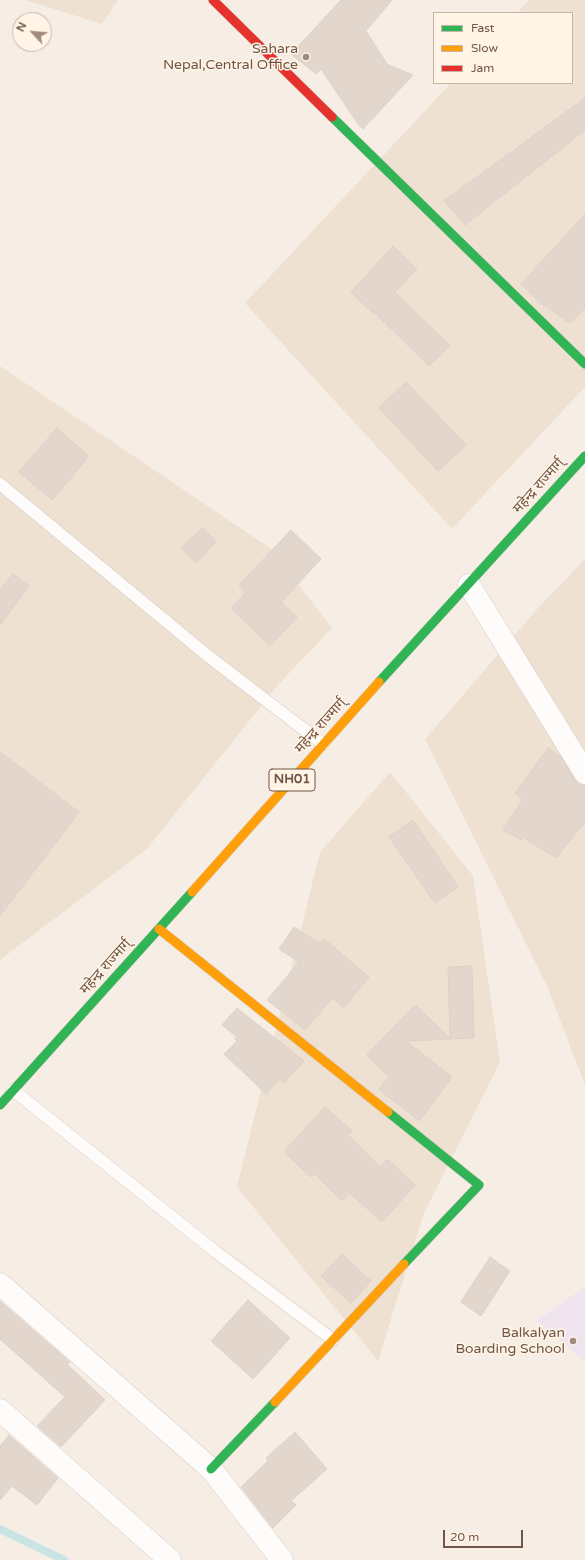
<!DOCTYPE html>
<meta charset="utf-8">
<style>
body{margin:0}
#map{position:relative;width:585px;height:1560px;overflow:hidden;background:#f6eee5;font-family:"Varela Round",sans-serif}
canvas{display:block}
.legend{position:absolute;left:433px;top:12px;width:140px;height:72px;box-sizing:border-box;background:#fff4e5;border:1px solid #c6b4a6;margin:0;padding:5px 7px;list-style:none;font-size:12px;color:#715547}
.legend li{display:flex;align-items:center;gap:8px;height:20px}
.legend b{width:20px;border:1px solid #c6b4a6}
.north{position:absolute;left:12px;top:12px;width:40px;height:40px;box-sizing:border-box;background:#fff4e5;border:1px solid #c6b4a6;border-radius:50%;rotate:296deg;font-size:11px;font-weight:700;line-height:16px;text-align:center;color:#715547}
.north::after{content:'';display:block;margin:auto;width:14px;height:18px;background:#a08b7e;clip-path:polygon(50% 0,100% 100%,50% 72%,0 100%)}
.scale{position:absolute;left:443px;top:1530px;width:80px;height:18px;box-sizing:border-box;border:2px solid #715547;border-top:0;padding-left:5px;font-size:12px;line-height:14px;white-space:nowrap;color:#715547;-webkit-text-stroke:3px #fff4e5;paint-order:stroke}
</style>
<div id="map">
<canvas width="585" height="1560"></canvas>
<ul class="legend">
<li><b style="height:5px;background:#30b455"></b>Fast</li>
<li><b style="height:5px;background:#ff9f0a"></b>Slow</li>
<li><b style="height:5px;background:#e5322d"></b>Jam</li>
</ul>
<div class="north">N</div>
<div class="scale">20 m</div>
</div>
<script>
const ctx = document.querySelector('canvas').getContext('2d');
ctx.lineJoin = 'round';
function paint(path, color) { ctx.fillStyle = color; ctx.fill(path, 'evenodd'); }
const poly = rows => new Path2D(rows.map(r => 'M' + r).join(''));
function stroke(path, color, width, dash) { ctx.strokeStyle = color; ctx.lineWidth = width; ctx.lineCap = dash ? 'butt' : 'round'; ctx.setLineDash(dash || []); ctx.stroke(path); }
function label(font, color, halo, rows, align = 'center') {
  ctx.font = font + ' "Varela Round","Noto Sans Devanagari",sans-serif'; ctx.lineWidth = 3; ctx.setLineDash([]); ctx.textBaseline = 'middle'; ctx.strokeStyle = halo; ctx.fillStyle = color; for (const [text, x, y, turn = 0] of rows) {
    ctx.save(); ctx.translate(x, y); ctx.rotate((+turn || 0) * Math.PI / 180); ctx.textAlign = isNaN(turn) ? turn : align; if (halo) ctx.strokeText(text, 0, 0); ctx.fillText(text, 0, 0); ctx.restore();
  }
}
paint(poly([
 [25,0,118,0,102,24],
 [529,0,585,0,585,387,452,529,245,303,451,83,572,83,572,13,517,13],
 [0,366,270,548,332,628,278,685,147,849,0,960],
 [585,559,585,1085,547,986,425,739,539,607],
 [390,772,473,876,500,1062,424,1213,378,1361,237,1187,320,852]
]), '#efe1d2');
paint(poly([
 [585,1287,585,1362,537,1320]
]), '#f0e4ef');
stroke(poly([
 [0,1529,64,1560]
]), '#c8e4e4', 8);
const building = poly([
 [341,0,392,0,366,31,387,64,413,75,363,129,358,124,321,69,316,74,291,54,341,0],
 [585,98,585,130,465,225,444,201,585,98],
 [585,214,585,308,570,323,541,303,521,284,585,214],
 [393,246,417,269,395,292,450,346,429,366,375,313,374,314,351,292,393,246],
 [406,382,466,445,438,471,379,408,406,382],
 [57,428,89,456,52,500,19,472,57,428],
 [202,528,216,542,196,563,181,548,202,528],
 [291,530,321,559,281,602,297,617,270,646,231,608,246,592,239,585,291,530],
 [13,574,29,586,0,625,0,590,13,574],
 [548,748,561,757,575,780,579,784,585,785,585,822,556,858,523,837,521,840,503,830,523,799,515,793,548,748],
 [0,752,79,812,0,916,0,752],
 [413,820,458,887,435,903,389,837,413,820],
 [294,927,320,944,324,939,369,977,344,1007,332,998,305,1030,267,1000,299,962,279,949,294,927],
 [472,966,474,1038,406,1041,452,1077,419,1121,379,1089,389,1077,367,1055,415,1005,450,1038,448,967,472,966],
 [237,1008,304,1061,284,1083,279,1079,266,1094,224,1054,237,1041,235,1039,237,1037,222,1025,237,1008],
 [325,1107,352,1131,348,1135,380,1167,387,1159,415,1185,382,1222,350,1193,342,1201,314,1173,311,1177,284,1152,325,1107],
 [342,1254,371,1281,351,1303,321,1276,342,1254],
 [490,1257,510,1271,481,1316,461,1302,490,1257],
 [248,1300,290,1338,253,1379,211,1341,248,1300],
 [0,1301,70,1362,67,1364,105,1400,61,1447,37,1426,65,1397,0,1339,0,1301],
 [295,1432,327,1469,291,1501,296,1505,273,1528,241,1487,268,1461,266,1458,295,1432],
 [9,1435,58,1478,37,1505,12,1486,0,1500,0,1446,9,1435]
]);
paint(building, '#e2d6cd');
stroke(building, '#ded1c8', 1);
const lane = poly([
 [0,484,208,656,323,744],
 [13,1090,216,1252,333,1340]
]);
const street = poly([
 [469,585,585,773],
 [0,1284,211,1469,282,1560],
 [0,1410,170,1560]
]);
const fast = poly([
 [332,117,585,364],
 [379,682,585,456],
 [0,1105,192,892],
 [388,1112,479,1185,404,1264],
 [211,1469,275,1402]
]);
const slow = poly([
 [192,892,379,682],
 [159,929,388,1112],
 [275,1402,404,1264]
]);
const jam = poly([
 [213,0,332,117]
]);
stroke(lane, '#d7cbc3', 13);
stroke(street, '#d7cbc3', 23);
stroke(fast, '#d6cbc2', 10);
stroke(slow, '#d6cbc2', 10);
stroke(jam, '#d6cbc2', 10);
stroke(lane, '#fefcfb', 12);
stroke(street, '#fefcfb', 22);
stroke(fast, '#30b455', 9);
stroke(slow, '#ff9f0a', 9);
stroke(jam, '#e5322d', 9);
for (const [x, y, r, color] of [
 [306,57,4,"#a08b7e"],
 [573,1341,4,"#a08b7e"]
]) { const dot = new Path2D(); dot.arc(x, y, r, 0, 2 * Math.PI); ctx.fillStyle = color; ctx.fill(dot); stroke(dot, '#fff4e5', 1.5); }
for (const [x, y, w] of [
 [292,780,46]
]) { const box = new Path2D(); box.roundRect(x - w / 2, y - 11, w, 22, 3); ctx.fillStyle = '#fff4e5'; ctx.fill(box); stroke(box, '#715547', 1); }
label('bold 13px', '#715547', null, [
 ["NH01",292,780]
]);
label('14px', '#715547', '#fff4e5', [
 ["Sahara",298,49],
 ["Nepal,Central Office",298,65],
 ["Balkalyan",565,1333],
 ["Boarding School",565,1349]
], 'right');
label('14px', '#715547', '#fff4e5', [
 ["महेन्द्र राज्मार्ग्",539,486,-48],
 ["महेन्द्र राज्मार्ग्",321,726,-48],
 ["महेन्द्र राज्मार्ग्",106,967,-48]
]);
</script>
